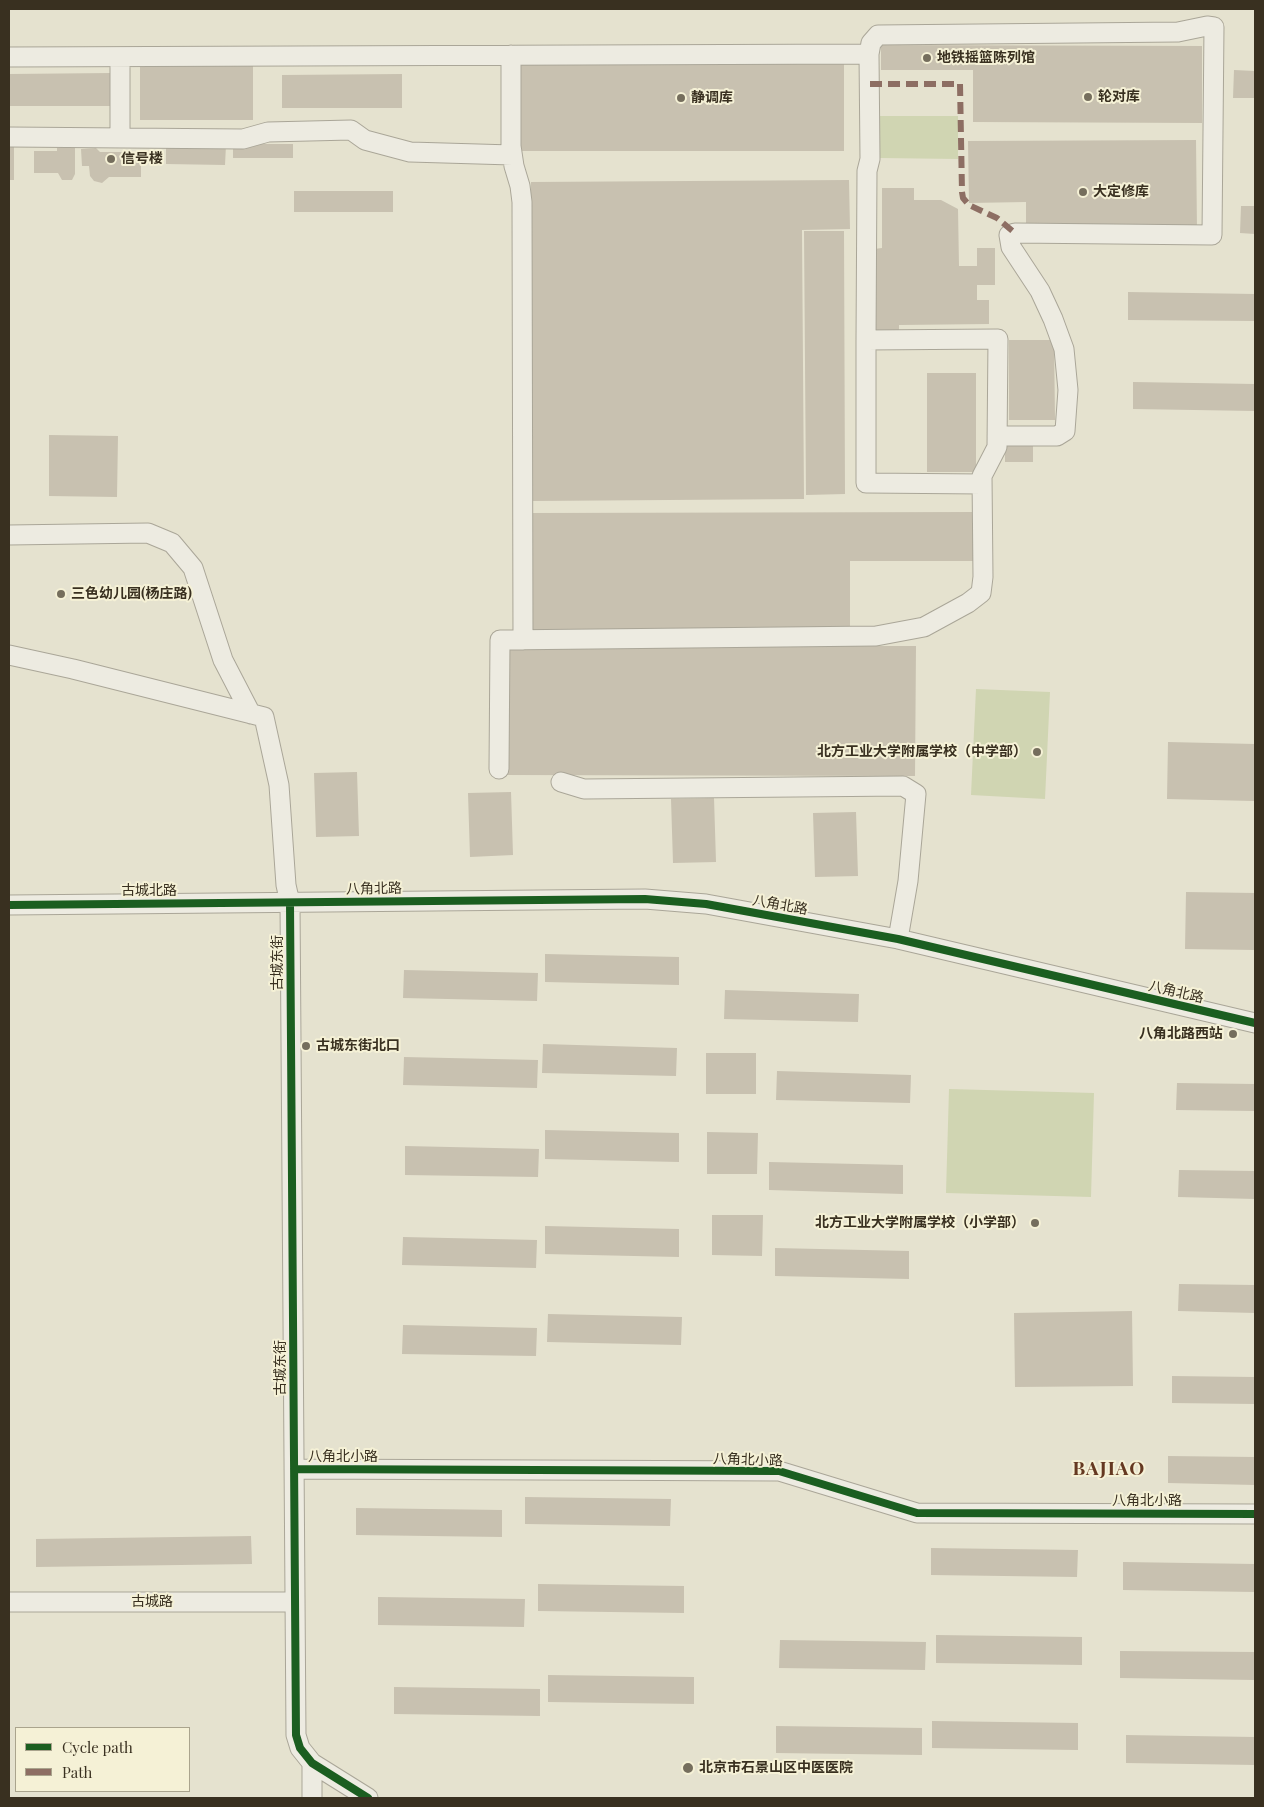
<!DOCTYPE html>
<meta charset="utf-8">
<style>
body{margin:0}
#map{position:relative;width:1264px;height:1807px;overflow:hidden;background:#e5e2cf;font-family:"Playfair Display",serif}
canvas{display:block}
.frame{position:absolute;inset:0;border:10px solid #393020;pointer-events:none}
.legend{position:absolute;left:15px;top:1727px;width:175px;height:65px;box-sizing:border-box;background:#f5f1d6;border:1px solid #aaa48d;margin:0;padding:6px 9px;list-style:none;font-size:15px;color:#393020}
.legend li{display:flex;align-items:center;gap:10px;height:25px}
.legend b{width:25px;border:1px solid #aaa48d}
</style>
<div id="map">
<canvas width="1264" height="1807"></canvas>
<div class="frame"></div>
<ul class="legend">
<li><b style="height:6px;background:#1b5e20"></b>Cycle path</li>
<li><b style="height:6px;background:#8d6e63"></b>Path</li>
</ul>
</div>
<script>
const ctx = document.querySelector('canvas').getContext('2d');
ctx.lineJoin = 'round';
function paint(path, color) { ctx.fillStyle = color; ctx.fill(path, 'evenodd'); }
const poly = rows => new Path2D(rows.map(r => 'M' + r).join(''));
function stroke(path, color, width, dash) { ctx.strokeStyle = color; ctx.lineWidth = width; ctx.lineCap = dash ? 'butt' : 'round'; ctx.setLineDash(dash || []); ctx.stroke(path); }
function label(font, color, halo, rows, align = 'center') {
  ctx.font = font + ' "Playfair Display","Noto Sans SC",serif'; ctx.lineWidth = 4; ctx.setLineDash([]); ctx.textBaseline = 'middle'; ctx.strokeStyle = halo; ctx.fillStyle = color; for (const [text, x, y, turn = 0] of rows) {
    ctx.save(); ctx.translate(x, y); ctx.rotate((+turn || 0) * Math.PI / 180); ctx.textAlign = isNaN(turn) ? turn : align; if (halo) ctx.strokeText(text, 0, 0); ctx.fillText(text, 0, 0); ctx.restore();
  }
}
paint(poly([
 [880,116,958,116,958,159,880,158],
 [976,689,1050,692,1045,799,971,795],
 [949,1089,1094,1093,1091,1197,946,1193]
]), '#d0d5b2');
paint(poly([
 [881,45,1202,46,1202,123,973,122,973,70,881,70],
 [518,59,844,59,844,151,518,151],
 [253,65,253,120,140,120,140,66],
 [1234,70,1255,71,1255,98,1233,98],
 [112,73,112,106,9,106,9,74],
 [402,74,402,108,282,108,282,75],
 [1196,140,1197,230,1026,231,1026,202,969,203,968,141],
 [233,144,293,144,293,158,233,158],
 [166,145,226,145,225,165,166,164],
 [9,146,14,146,14,180,9,180],
 [75,147,75,174,72,180,62,180,58,173,34,173,34,151,57,151,57,148],
 [96,148,100,152,141,152,141,177,109,177,102,183,94,181,90,176,89,166,82,166,81,149],
 [849,180,850,229,802,230,804,499,533,501,531,232,691,230,531,232,531,182],
 [882,188,914,188,914,200,941,200,958,209,959,266,977,266,977,248,995,248,995,285,977,285,977,300,989,300,989,324,899,325,899,330,874,330,874,249,882,248],
 [294,191,393,191,393,212,294,212],
 [1241,206,1255,206,1255,234,1240,233],
 [804,231,844,231,845,494,806,495],
 [1128,292,1255,294,1255,321,1128,320],
 [1009,340,1054,340,1055,420,1009,420],
 [927,373,976,373,976,472,927,472],
 [1133,382,1255,384,1255,411,1133,409],
 [49,435,118,436,117,497,49,496],
 [1033,442,1033,462,1005,462,1005,443],
 [973,512,973,561,850,561,850,629,531,630,531,513],
 [506,646,916,646,915,776,506,775],
 [1168,742,1255,744,1254,801,1167,799],
 [357,772,359,836,316,837,314,773],
 [511,792,513,855,470,857,468,793],
 [714,798,716,862,673,863,671,799],
 [856,812,858,876,815,877,813,813],
 [1186,892,1255,893,1255,950,1185,949],
 [545,954,679,957,679,985,545,982],
 [404,970,538,973,537,1001,403,998],
 [725,990,859,994,858,1022,724,1019],
 [543,1044,677,1048,676,1076,542,1073],
 [706,1053,756,1053,756,1094,706,1094],
 [404,1057,538,1060,537,1088,403,1085],
 [777,1071,911,1075,910,1103,776,1100],
 [1177,1083,1255,1084,1255,1111,1176,1110],
 [545,1130,679,1133,679,1162,545,1159],
 [707,1132,758,1133,757,1174,707,1174],
 [405,1146,539,1149,538,1177,405,1175],
 [769,1162,903,1165,903,1194,769,1190],
 [1179,1170,1255,1171,1255,1199,1178,1197],
 [712,1215,763,1215,762,1256,712,1255],
 [545,1226,679,1229,679,1257,545,1254],
 [403,1237,537,1240,536,1268,402,1265],
 [775,1248,909,1251,909,1279,775,1276],
 [1179,1284,1255,1285,1255,1313,1178,1311],
 [1132,1311,1133,1386,1015,1387,1014,1313],
 [548,1314,682,1317,681,1345,547,1342],
 [403,1325,537,1328,536,1356,402,1354],
 [1172,1376,1255,1377,1255,1404,1172,1403],
 [1168,1456,1255,1457,1255,1485,1168,1483],
 [525,1497,671,1499,670,1526,525,1524],
 [356,1508,502,1510,502,1537,356,1535],
 [251,1536,252,1564,36,1567,36,1539],
 [931,1548,1078,1550,1077,1577,931,1575],
 [1123,1562,1255,1564,1255,1592,1123,1590],
 [538,1584,684,1586,684,1613,538,1611],
 [378,1597,525,1599,524,1627,378,1625],
 [936,1635,1082,1637,1082,1665,936,1663],
 [780,1640,926,1642,925,1670,779,1668],
 [1120,1651,1255,1652,1255,1680,1120,1678],
 [548,1675,694,1677,694,1704,548,1702],
 [394,1687,540,1689,540,1716,394,1714],
 [932,1721,1078,1723,1078,1750,932,1748],
 [776,1726,922,1728,922,1755,776,1753],
 [1126,1735,1255,1737,1255,1765,1126,1763]
]), '#c8c1b0');
const minor = poly([
 [511,55,511,146,514,166,520,186,522,202,523,640],
 [9,57,869,54],
 [120,57,120,138],
 [9,137,243,139,268,132,351,130,365,140,410,152,512,155],
 [866,340,866,483,982,484],
 [9,535,148,533,172,543,193,568,223,660,251,714],
 [9,655,73,669,264,717,279,785,286,885,290,903,296,1735,300,1748,312,1763,368,1798],
 [499,769,500,640,876,636,924,627,968,603,981,593,983,577,982,476,997,447,998,339,866,340,867,171,870,159,869,54,871,43,878,35,1178,32,1207,26,1214,27,1212,235,1015,233,1009,235,1011,247,1040,291,1053,319,1064,349,1068,390,1065,431,1057,436,997,436],
 [561,782,584,789,903,786,916,794,908,881,898,939],
 [9,905,645,899,706,904,898,939,1255,1023],
 [294,1469,779,1471,917,1513,1255,1514],
 [9,1602,295,1602],
 [312,1763,312,1798]
]);
stroke(minor, '#aaa698', 21);
stroke(minor, '#edebe1', 19);
stroke(poly([
 [870,84,960,84,962,192,963,198,969,205,997,218,1015,233]
]), '#8d6e63', 6, [12, 6]);
stroke(poly([
 [290,903,296,1735,300,1748,312,1763,368,1798],
 [9,905,645,899,706,904,898,939,1255,1023],
 [294,1469,779,1471,917,1513,1255,1514]
]), '#1b5e20', 8);
for (const [x, y, r, color] of [
 [927,58,5,"#756e5d"],
 [1088,97,5,"#756e5d"],
 [681,98,5,"#756e5d"],
 [111,159,5,"#756e5d"],
 [1083,192,5,"#756e5d"],
 [61,594,5,"#756e5d"],
 [1037,752,5,"#756e5d"],
 [1233,1034,5,"#756e5d"],
 [306,1046,5,"#756e5d"],
 [1035,1223,5,"#756e5d"],
 [688,1768,6,"#756e5d"]
]) { const dot = new Path2D(); dot.arc(x, y, r, 0, 2 * Math.PI); ctx.fillStyle = color; ctx.fill(dot); stroke(dot, '#f5f1d6', 2); }
label('bold 14px', '#393020', '#f5f1d6', [
 ["地铁摇篮陈列馆",937,58],
 ["轮对库",1098,97],
 ["静调库",691,98],
 ["信号楼",121,159],
 ["大定修库",1093,192],
 ["三色幼儿园(杨庄路)",71,594],
 ["北方工业大学附属学校（中学部）",1027,752,"right"],
 ["八角北路西站",1223,1034,"right"],
 ["古城东街北口",316,1046],
 ["北方工业大学附属学校（小学部）",1025,1223,"right"],
 ["北京市石景山区中医医院",699,1768]
], 'left');
label('14px', '#393020', '#f5f1d6', [
 ["八角北路",374,889,-1],
 ["古城北路",149,891],
 ["八角北路",780,905,10],
 ["古城东街",278,963,-90],
 ["八角北路",1176,992,13],
 ["古城东街",281,1368,-90],
 ["八角北小路",343,1457],
 ["八角北小路",748,1460,2],
 ["八角北小路",1147,1501],
 ["古城路",152,1602]
]);
ctx.letterSpacing = '1px';
label('bold 19px', '#653921', '#f5f1d6', [
 ["BAJIAO",1109,1469]
]);
ctx.letterSpacing = '0px';
</script>
